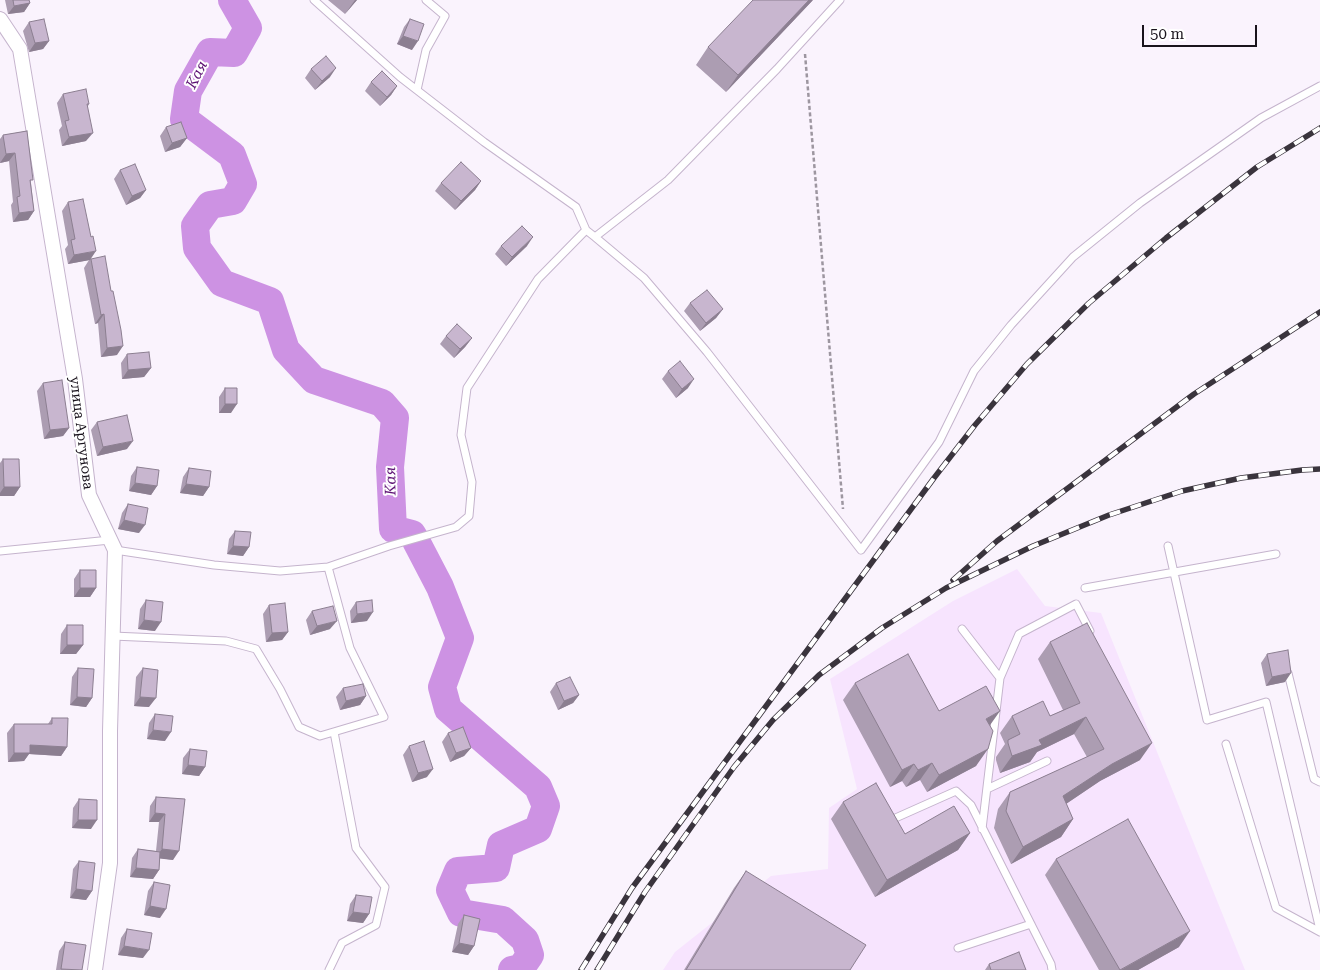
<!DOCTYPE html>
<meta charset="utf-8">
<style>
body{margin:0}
#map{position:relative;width:1320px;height:970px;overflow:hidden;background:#faf3fd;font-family:"Roboto Serif",serif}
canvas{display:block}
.scale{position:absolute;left:1142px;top:25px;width:115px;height:22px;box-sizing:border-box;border:2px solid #19131c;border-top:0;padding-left:6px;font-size:15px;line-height:18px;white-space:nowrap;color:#19131c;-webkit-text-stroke:4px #fff;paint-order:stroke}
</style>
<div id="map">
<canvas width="1320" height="970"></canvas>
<div class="scale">50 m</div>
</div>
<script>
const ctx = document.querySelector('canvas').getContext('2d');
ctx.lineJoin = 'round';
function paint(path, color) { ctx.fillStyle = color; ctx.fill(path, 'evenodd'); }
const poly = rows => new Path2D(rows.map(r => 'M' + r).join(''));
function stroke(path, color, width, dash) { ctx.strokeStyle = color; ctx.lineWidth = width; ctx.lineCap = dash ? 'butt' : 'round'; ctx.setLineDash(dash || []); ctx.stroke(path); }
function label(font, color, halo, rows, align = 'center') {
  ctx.font = font + ' "Roboto Serif",serif'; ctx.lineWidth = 4; ctx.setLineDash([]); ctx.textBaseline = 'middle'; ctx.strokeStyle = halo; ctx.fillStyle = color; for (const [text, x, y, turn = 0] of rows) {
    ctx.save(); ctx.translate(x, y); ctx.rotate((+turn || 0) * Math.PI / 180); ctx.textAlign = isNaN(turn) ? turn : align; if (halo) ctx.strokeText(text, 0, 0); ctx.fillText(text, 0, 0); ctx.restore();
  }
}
paint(poly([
 [1017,569,1045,606,1101,613,1245,970,663,970,675,952,771,876,828,869,829,808,857,789,830,679,953,601]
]), '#f7e4fe');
stroke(poly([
 [232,0,248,28,234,53,210,52,188,91,184,119,232,155,243,184,233,201,210,205,195,226,197,248,222,283,270,301,286,350,314,380,382,403,395,418,390,467,393,529,412,534,415,539,440,587,460,638,442,687,448,709,538,787,546,806,538,829,501,845,496,868,458,871,450,890,461,913,503,920,525,940,530,955,521,968,512,970]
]), '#cd92e3', 28);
const service = poly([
 [314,0,400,77,484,142,576,207,586,230],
 [417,90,426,50,445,16,426,0],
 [595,237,644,278,707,352,861,550,939,442,974,371,1011,325,1073,257,1140,203,1261,118,1320,86],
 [1168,546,1207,720,1266,702,1320,930],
 [115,550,214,565,280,571,328,567,389,546,456,527,469,516,472,482,461,435,467,388,538,279,586,230,595,237,668,180,777,69,840,0],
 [0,551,110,540],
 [1085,588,1276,554],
 [962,629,1000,678],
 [113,636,226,641,256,649,280,689,299,727,320,736,384,717,350,648,328,567],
 [1288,673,1314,779,1320,782],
 [1226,744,1276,908,1320,932],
 [987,789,1047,761],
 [891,820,956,791,971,805,1051,964,1052,970],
 [982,829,1000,678,1019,634,1076,604,1090,631],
 [958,948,1031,924],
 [329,970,342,943,376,925,385,887,356,848,334,732]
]);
const minor = poly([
 [0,19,20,49,75,379,89,495,115,550,110,731,110,863,95,970]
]);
stroke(service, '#c5b4cd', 9);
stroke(minor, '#c5b4cd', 16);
stroke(poly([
 [805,54,843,509]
]), '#9d96a0', 2.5, [4, 2.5]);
stroke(service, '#fff', 7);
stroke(minor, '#fff', 14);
const rail = poly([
 [953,580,997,541,1194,394,1320,312],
 [581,970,632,888,934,478,975,425,1027,364,1089,303,1166,238,1257,167,1320,128],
 [597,970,645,892,734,767,773,720,819,675,882,628,946,588,1033,546,1109,515,1182,491,1241,478,1302,470,1320,469]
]);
stroke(rail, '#3a343d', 5.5);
stroke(rail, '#fff', 4, [11]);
paint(poly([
 [5,0,29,0,30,3,24,12,8,14],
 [328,0,357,0,345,14],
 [813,0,726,92,696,65,708,47],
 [410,19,412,50,397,44,404,27],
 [29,22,49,41,43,49,29,52,23,31],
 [311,69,330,77,315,90,305,78],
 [371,82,397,86,391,95,380,106,365,91],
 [63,94,89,104,88,106,86,141,62,146,59,130,62,126,57,103],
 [166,127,187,138,180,147,165,152,160,136],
 [27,131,31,183,34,211,28,220,13,222,11,205,13,202,9,161,0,163,0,139,3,135],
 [120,170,146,190,140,198,126,205,114,179],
 [481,181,475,190,455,210,435,191,441,183],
 [68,202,91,259,117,355,101,357,98,323,95,324,84,268,89,260,68,264,65,249,68,245,62,211],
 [501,246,527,246,506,266,495,254],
 [690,303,723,309,716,318,700,331,684,311],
 [446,336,472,338,465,347,454,358,440,344],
 [127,354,151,368,144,377,122,379,121,363],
 [668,371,688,388,676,398,662,379],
 [43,383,69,428,63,436,44,439,37,391],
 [225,388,231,413,219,413,219,397],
 [97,422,127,449,97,456,91,430],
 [3,459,20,487,14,496,0,496,0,463],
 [137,467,157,486,151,495,129,491,131,476],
 [189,468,209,487,203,496,180,493,183,477],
 [128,504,139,533,118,529,122,513],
 [235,531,249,547,243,556,227,554,229,539],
 [80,570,96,588,90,597,74,597,74,579],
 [146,600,155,631,138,629,140,609],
 [356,602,367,621,351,623,350,611],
 [269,605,288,632,282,640,266,642,263,614],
 [312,611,330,629,310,635,306,620],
 [67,625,83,645,76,654,60,654,61,634],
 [1050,642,1140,760,1100,781,1066,804,1073,819,1061,837,1011,864,994,828,998,809,1010,792,1087,757,1074,734,1037,752,1030,762,1000,773,996,760,996,757,1005,744,1000,733,1012,716,1050,716,1063,710,1038,659],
 [1267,654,1285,682,1266,686,1261,663],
 [78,668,92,698,86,707,70,705,72,677],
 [143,668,149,707,134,706,136,677],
 [556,683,579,695,573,703,558,710,550,692],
 [855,683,939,711,990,726,976,766,927,792,920,780,906,787,902,781,890,787,843,700],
 [343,688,366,696,360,705,340,710,336,697],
 [155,714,165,741,147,739,149,723],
 [52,718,67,747,61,756,29,754,24,761,8,762,7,733,14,724,48,724],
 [448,733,471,748,464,756,450,762,442,742],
 [409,746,427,777,412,782,403,755],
 [190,749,205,767,199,776,182,774,183,758],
 [156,797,185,799,173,860,160,858,159,870,153,879,130,877,132,858,138,849,156,851,159,822,149,822,150,806],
 [79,799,91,829,72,828,73,808],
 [843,802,905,834,970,833,958,850,875,897,831,819],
 [1056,859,1179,947,1138,970,1099,970,1045,875],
 [79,861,92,891,86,900,70,898,73,869],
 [746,871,850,970,684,970,734,888],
 [154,882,160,918,144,915,148,891],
 [356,895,369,914,363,923,347,921,350,904],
 [464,915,474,946,468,955,452,952,458,924],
 [127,929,143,958,118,955,121,938],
 [65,942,82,970,56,970,59,951],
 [989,964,1026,970,985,970]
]), '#ac9db2');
paint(poly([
 [355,0,357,0,345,14],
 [809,0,813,0,726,92,738,75],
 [30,3,24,12,8,14,14,6],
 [403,36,418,41,412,50,397,44],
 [49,41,43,49,29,52,35,43],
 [336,68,330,77,315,90,322,81],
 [397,86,391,95,380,106,387,97],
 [93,133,86,141,62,146,69,137],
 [187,138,180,147,165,152,172,143],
 [15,153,9,161,0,163,6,154],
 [481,181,475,190,455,210,461,201],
 [146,190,140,198,126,205,132,196],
 [34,211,28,220,13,222,19,213],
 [533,237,527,246,506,266,512,257],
 [96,251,90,260,68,264,74,255],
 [723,309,716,318,700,331,706,323],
 [104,314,98,323,95,324,101,315],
 [472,338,465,347,454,358,460,349],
 [123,346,117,355,101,357,107,348],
 [151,368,144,377,122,379,128,370],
 [694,379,688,388,676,398,682,389],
 [225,404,237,404,231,413,219,413],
 [69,428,63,436,44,439,50,430],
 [133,441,127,449,97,456,103,447],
 [135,483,157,486,151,495,129,491],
 [186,484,209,487,203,496,180,493],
 [4,487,20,487,14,496,0,496,0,493],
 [124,520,145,525,139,533,118,529],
 [233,546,249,547,243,556,227,554],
 [80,588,96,588,90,597,74,597],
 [373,612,367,621,351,623,357,614],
 [144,620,161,622,155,631,138,629],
 [337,621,330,629,310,635,317,626],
 [288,632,282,640,266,642,272,633],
 [67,645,83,645,76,654,60,654],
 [1291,673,1285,682,1266,686,1272,677],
 [579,695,573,703,558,710,564,701],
 [366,696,360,705,340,710,346,701],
 [77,697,92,698,86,707,70,705],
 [140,697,156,698,149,707,134,706],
 [1000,711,988,728,986,719],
 [1086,717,1074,734,1037,752,1030,762,1000,773,1012,756,1039,740],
 [153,730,171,732,165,741,147,739],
 [1152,743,1140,760,1100,781,1051,814,1063,796,1112,764],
 [30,745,67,747,61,756,29,754,24,761,8,762,14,753],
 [471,748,464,756,450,762,456,753],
 [988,749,976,766,927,792,939,775],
 [932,763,920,780,906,787,918,770],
 [914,764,902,781,890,787,902,770],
 [188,765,205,767,199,776,182,774],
 [433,769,427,777,412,782,418,773],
 [155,813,165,814,159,822,149,822],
 [1073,819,1061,837,1011,864,1023,847],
 [78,820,97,820,91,829,72,828],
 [970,833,958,850,875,897,887,880],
 [162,849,179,851,173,860,155,858],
 [136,868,159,870,153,879,130,877],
 [76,889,92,891,86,900,70,898],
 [150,906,166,909,160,918,144,915],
 [353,912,369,914,363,923,347,921],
 [1190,931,1179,947,1138,970,1121,970],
 [459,943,474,946,468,955,452,952],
 [124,946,149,950,143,958,118,955]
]), '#8c7f91');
const building = poly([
 [13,0,29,0,30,3,14,6,13,0],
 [753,0,809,0,738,75,708,47,753,0],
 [44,19,49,41,35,43,29,22,44,19],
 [410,19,424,24,418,41,403,36,410,19],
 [326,56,336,68,322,81,311,69,326,56],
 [382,71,397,86,387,97,371,82,382,71],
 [86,89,89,104,87,104,93,133,69,137,65,121,69,120,63,94,86,89],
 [181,122,187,138,172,143,166,127,181,122],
 [27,131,33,180,30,180,34,211,19,213,17,197,20,196,15,153,6,154,3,135,27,131],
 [461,162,481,181,461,201,441,183,461,162],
 [135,164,146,190,132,196,120,170,135,164],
 [83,199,91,237,93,236,96,251,74,255,71,240,75,239,68,202,83,199],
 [522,226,533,237,512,257,501,246,522,226],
 [105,256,111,291,113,291,121,330,123,346,107,348,104,314,101,315,91,259,105,256],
 [707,290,723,309,706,323,690,303,707,290],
 [457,324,472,338,460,349,446,336,457,324],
 [149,352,151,368,128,370,127,354,149,352],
 [680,361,694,379,682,389,668,371,680,361],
 [62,380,69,428,50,430,43,383,62,380],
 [225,388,237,388,237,404,225,404,225,388],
 [127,415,133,441,103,447,97,422,127,415],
 [3,459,19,459,20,487,4,487,3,459],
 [137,467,159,470,157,486,135,483,137,467],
 [189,468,211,471,209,487,186,484,189,468],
 [128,504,148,508,145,525,124,520,128,504],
 [235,531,251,532,249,547,233,546,235,531],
 [80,570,96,570,96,588,80,588,80,570],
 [146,600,163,602,161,622,144,620,146,600],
 [372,600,373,612,357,614,356,602,372,600],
 [285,603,288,632,272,633,269,605,285,603],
 [333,606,337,621,317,626,312,611,333,606],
 [1087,623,1152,743,1112,764,1063,796,1073,819,1023,847,1006,811,1010,792,1104,749,1086,717,1039,740,1042,745,1012,756,1008,743,1008,740,1020,734,1012,716,1043,701,1050,716,1080,703,1050,642,1087,623],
 [67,625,83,625,83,645,67,645,67,625],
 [1288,650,1291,673,1272,677,1267,654,1288,650],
 [908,654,939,711,986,686,1000,711,986,719,993,731,988,749,939,775,932,763,918,770,914,764,902,770,855,683,908,654],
 [78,668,94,669,92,698,77,697,78,668],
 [143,668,158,670,156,698,140,697,143,668],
 [570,677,579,695,564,701,556,683,570,677],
 [363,684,366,696,346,701,343,688,363,684],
 [155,714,173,716,171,732,153,730,155,714],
 [52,718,68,718,67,747,30,745,30,753,14,753,14,724,52,724,52,718],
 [463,727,471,748,456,753,448,733,463,727],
 [424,741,433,769,418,773,409,746,424,741],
 [190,749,207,751,205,767,188,765,190,749],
 [876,783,905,834,954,806,970,833,887,880,843,802,876,783],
 [156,797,185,799,179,851,162,849,165,814,155,813,156,797],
 [79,799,97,800,97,820,78,820,79,799],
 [1128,819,1190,931,1120,970,1056,859,1128,819],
 [138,849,160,852,159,870,136,868,138,849],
 [79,861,95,863,92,891,76,889,79,861],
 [746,871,866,945,850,970,686,970,746,871],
 [154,882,170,885,166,909,150,906,154,882],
 [356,895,372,897,369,914,353,912,356,895],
 [464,915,480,919,474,946,459,943,464,915],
 [127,929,152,933,149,950,124,946,127,929],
 [65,942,86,945,82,970,61,969,65,942],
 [1019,952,1026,970,991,970,989,964,1019,952]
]);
paint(building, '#c8b6cf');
stroke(building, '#8c7f91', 1);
label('14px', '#19131c', '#fff', [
 ["улица Аргунова",81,433,83]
]);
label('italic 15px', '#5c1173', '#fff', [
 ["Кая",197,75,-63],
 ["Кая",391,481,-91]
]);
</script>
